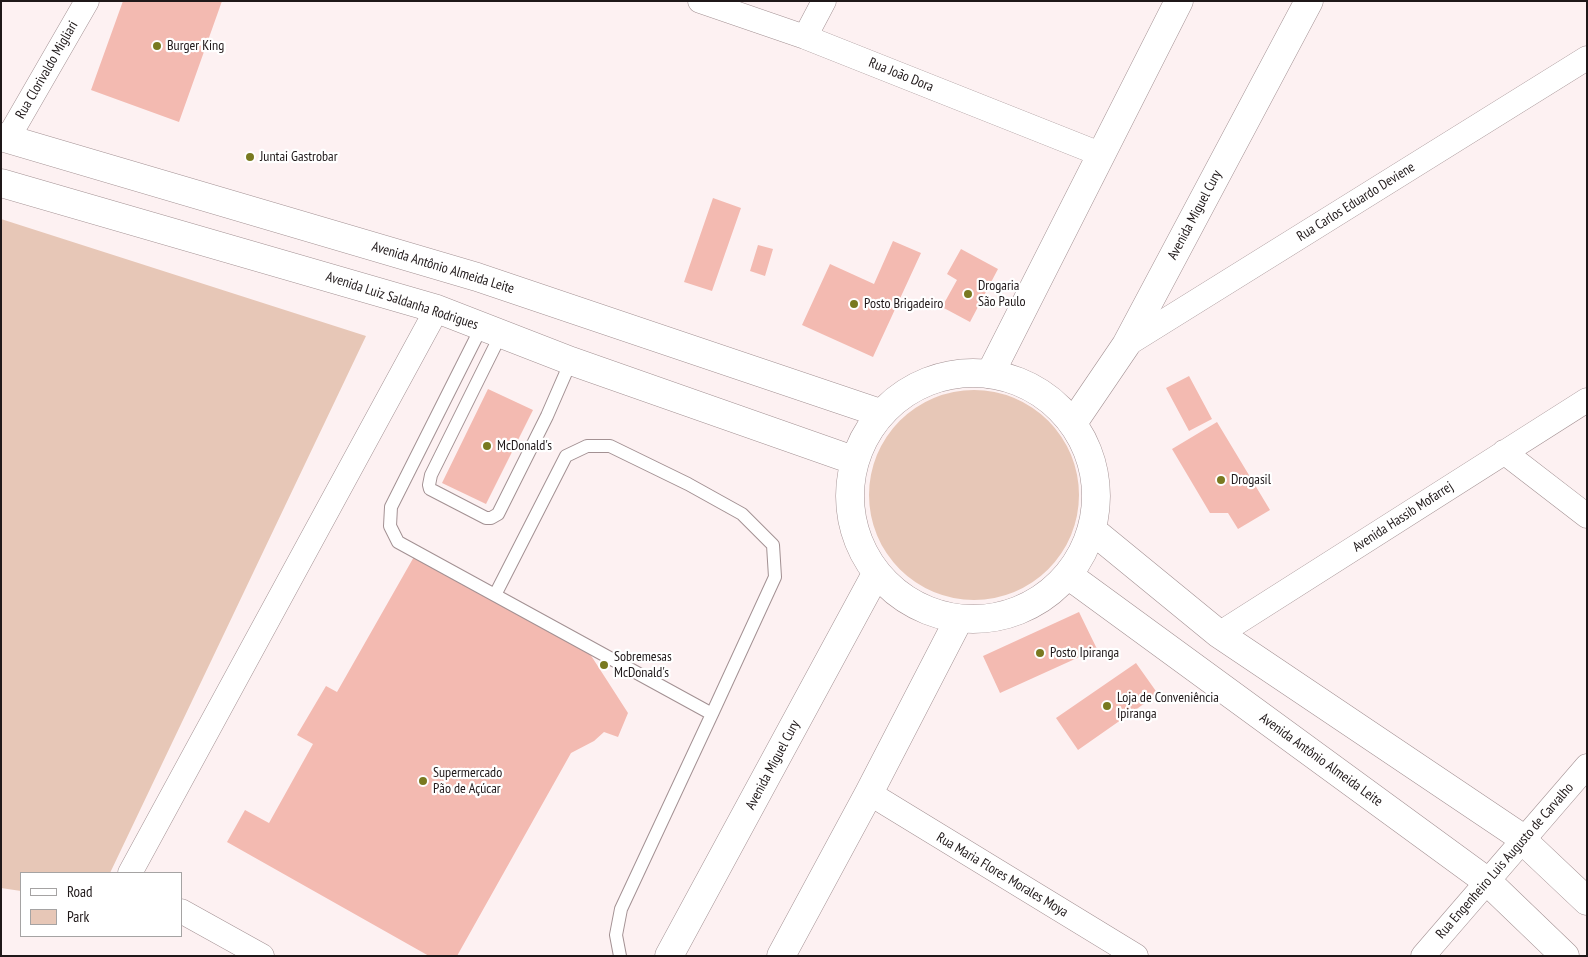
<!DOCTYPE html>
<meta charset="utf-8">
<style>
body{margin:0}
#map{position:relative;width:1588px;height:957px;overflow:hidden;background:#fdf1f2;font-family:"PT Sans Narrow",sans-serif}
canvas{display:block}
.frame{position:absolute;inset:0;border:2px solid #1f1819;pointer-events:none}
.legend{position:absolute;left:20px;top:872px;width:162px;height:65px;box-sizing:border-box;background:#fff;border:1px solid #a5a3a3;margin:0;padding:6px 9px;list-style:none;font-size:15px;color:#1f1819}
.legend li{display:flex;align-items:center;gap:10px;height:25px}
.legend b{width:25px;border:1px solid #a5a3a3}
</style>
<div id="map">
<canvas width="1588" height="957"></canvas>
<div class="frame"></div>
<ul class="legend">
<li><b style="height:6px;background:#fff"></b>Road</li>
<li><b style="height:14px;background:#e7c7b7"></b>Park</li>
</ul>
</div>
<script>
const ctx = document.querySelector('canvas').getContext('2d');
ctx.lineJoin = 'round';
function paint(path, color) { ctx.fillStyle = color; ctx.fill(path, 'evenodd'); }
const poly = rows => new Path2D(rows.map(r => 'M' + r).join(''));
function stroke(path, color, width, dash) { ctx.strokeStyle = color; ctx.lineWidth = width; ctx.lineCap = dash ? 'butt' : 'round'; ctx.setLineDash(dash || []); ctx.stroke(path); }
function label(font, color, halo, rows, align = 'center') {
  ctx.font = font + ' "PT Sans Narrow",sans-serif'; ctx.lineWidth = 4.5; ctx.setLineDash([]); ctx.textBaseline = 'middle'; ctx.strokeStyle = halo; ctx.fillStyle = color; for (const [text, x, y, turn = 0] of rows) {
    ctx.save(); ctx.translate(x, y); ctx.rotate((+turn || 0) * Math.PI / 180); ctx.textAlign = isNaN(turn) ? turn : align; if (halo) ctx.strokeText(text, 0, 0); ctx.fillText(text, 0, 0); ctx.restore();
  }
}
paint(poly([
 [1,219,366,336,110,873,21,873,21,891,1,888],
 '869 495a105 105 0 1 1 210 0a105 105 0 1 1-210 0Z'
]), '#e7c7b7');
paint(poly([
 [123,1,222,1,179,122,91,90],
 [713,198,741,208,712,291,684,282],
 [893,241,921,253,873,357,802,325,830,264,874,284],
 [758,245,773,249,765,276,750,271],
 [961,249,998,269,970,322,942,307,957,280,947,274],
 [1189,376,1212,419,1189,431,1166,388],
 [488,389,533,410,486,504,442,483],
 [1217,422,1270,510,1238,529,1228,513,1210,513,1172,449],
 [415,555,590,654,628,713,618,737,604,732,594,741,571,753,457,956,429,956,227,842,245,810,269,823,313,744,297,735,326,686,337,692],
 [1079,612,1097,649,1000,693,983,656],
 [1136,663,1158,694,1078,750,1056,718]
]), '#f3bab1');
const service = poly([
 [482,326,391,507,390,526,398,542,712,714,621,909,616,935,620,956],
 [501,334,431,475,429,485,430,489,486,518,491,518,498,514,547,416,571,361],
 [495,595,566,456,587,446,610,446,688,484,742,514,773,545,775,577,712,714]
]);
const minor = poly([
 [700,1,805,37,1100,154],
 [805,37,824,1],
 [8,138,87,1],
 [1126,345,1587,58],
 [1504,452,1587,516],
 [1219,634,1587,400],
 [869,793,1136,956],
 [130,873,437,309],
 [181,911,262,956],
 [1423,956,1587,766]
]);
const tertiary = poly([
 [990,374,1179,1],
 [1073,423,1126,345,1309,1],
 [669,956,876,574],
 [781,956,869,793,959,619]
]);
const secondary = poly([
 [1,137,477,277,880,413],
 [1,183,437,309,571,361,853,460],
 '850 496a123 123 0 1 1 246 0a123 123 0 1 1-246 0Z',
 [1092,530,1219,634,1515,833,1587,901],
 [1068,575,1488,882,1565,956]
]);
stroke(service, '#a39193', 14);
stroke(minor, '#a39193', 25);
stroke(tertiary, '#a39193', 29);
stroke(secondary, '#a39193', 29);
stroke(service, '#fff', 12);
stroke(minor, '#fff', 24);
stroke(tertiary, '#fff', 28);
stroke(secondary, '#fff', 28);
for (const [x, y, r, color] of [
 [157,46,5,"#797920"],
 [250,157,5,"#797920"],
 [968,294,5,"#797920"],
 [854,304,5,"#797920"],
 [487,446,5,"#797920"],
 [1221,480,5,"#797920"],
 [1040,653,5,"#797920"],
 [604,665,5,"#797920"],
 [1107,706,5,"#797920"],
 [423,781,5,"#797920"]
]) { const dot = new Path2D(); dot.arc(x, y, r, 0, 2 * Math.PI); ctx.fillStyle = color; ctx.fill(dot); stroke(dot, '#fff', 2); }
label('14px', '#1f1819', '#fff', [
 ["Burger King",167,46],
 ["Juntai Gastrobar",260,157],
 ["Drogaria",978,286],
 ["São Paulo",978,302],
 ["Posto Brigadeiro",864,304],
 ["McDonald's",497,446],
 ["Drogasil",1231,480],
 ["Posto Ipiranga",1050,653],
 ["Sobremesas",614,657],
 ["McDonald's",614,673],
 ["Loja de Conveniência",1117,698],
 ["Ipiranga",1117,714],
 ["Supermercado",433,773],
 ["Pão de Açúcar",433,789]
], 'left');
label('14px', '#1f1819', '#fff', [
 ["Rua Clorivaldo Migliari",47,70,-60],
 ["Rua João Dora",901,75,22],
 ["Rua Carlos Eduardo Deviene",1356,202,-32],
 ["Avenida Miguel Cury",1195,215,-62],
 ["Avenida Antônio Almeida Leite",443,268,17],
 ["Avenida Luiz Saldanha Rodrigues",402,301,18],
 ["Avenida Hassib Mofarrej",1403,517,-33],
 ["Avenida Antônio Almeida Leite",1321,760,36],
 ["Avenida Miguel Cury",773,765,-62],
 ["Rua Engenheiro Luis Augusto de Carvalho",1505,861,-49],
 ["Rua Maria Flores Morales Moya",1002,875,31]
]);
</script>
